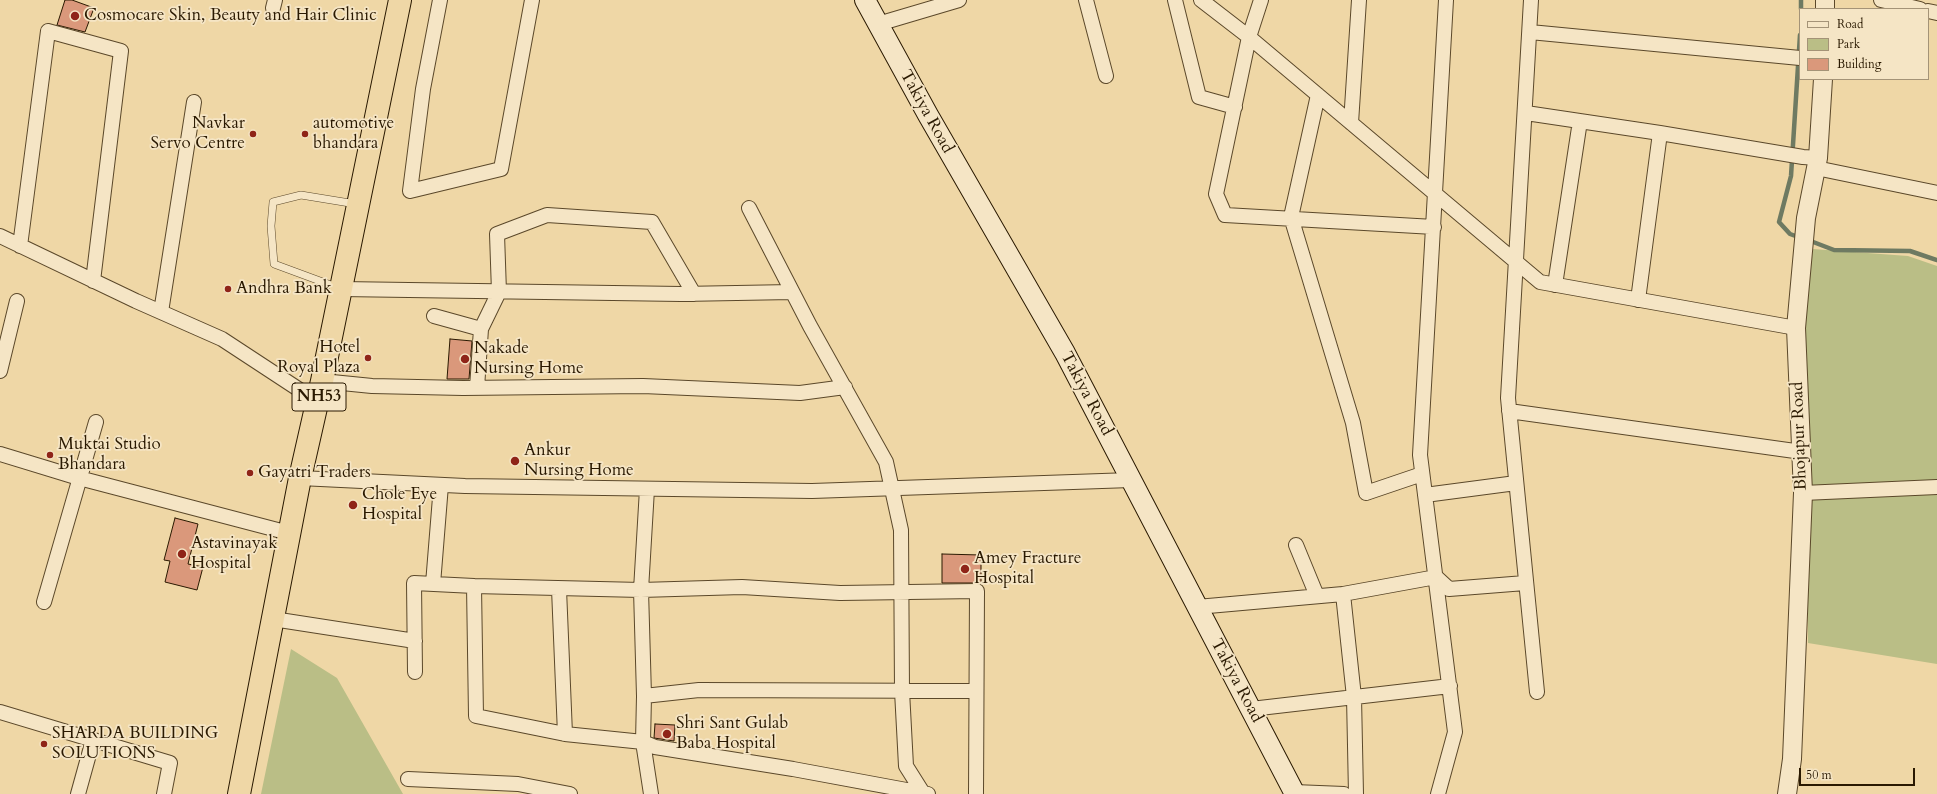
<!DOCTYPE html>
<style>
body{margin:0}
#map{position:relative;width:1937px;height:794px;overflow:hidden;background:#efd7a6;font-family:Cardo,serif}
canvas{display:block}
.legend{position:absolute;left:1799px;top:8px;width:130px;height:72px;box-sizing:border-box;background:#f5e5c5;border:1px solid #a49377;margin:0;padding:5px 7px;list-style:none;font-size:12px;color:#2a1901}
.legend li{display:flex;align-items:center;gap:8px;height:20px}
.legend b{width:20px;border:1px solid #a49377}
.scale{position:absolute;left:1799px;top:768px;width:116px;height:18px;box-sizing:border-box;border:2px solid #2a1901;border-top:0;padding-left:5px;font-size:12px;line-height:14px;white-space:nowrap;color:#2a1901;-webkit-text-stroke:3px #f5e5c5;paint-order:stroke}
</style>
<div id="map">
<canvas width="1937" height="794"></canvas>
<ul class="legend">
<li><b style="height:5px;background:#f5e5c5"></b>Road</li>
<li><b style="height:11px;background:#babe86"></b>Park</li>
<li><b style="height:11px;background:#da987b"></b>Building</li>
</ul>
<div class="scale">50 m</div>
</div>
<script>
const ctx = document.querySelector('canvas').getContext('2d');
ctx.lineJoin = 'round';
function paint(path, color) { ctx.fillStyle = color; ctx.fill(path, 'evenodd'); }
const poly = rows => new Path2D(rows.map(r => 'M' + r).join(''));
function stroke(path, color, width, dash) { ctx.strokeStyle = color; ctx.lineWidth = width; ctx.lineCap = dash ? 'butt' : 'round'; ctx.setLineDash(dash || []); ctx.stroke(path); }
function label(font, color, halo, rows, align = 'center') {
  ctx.font = font + ' Cardo,serif'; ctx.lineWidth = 3.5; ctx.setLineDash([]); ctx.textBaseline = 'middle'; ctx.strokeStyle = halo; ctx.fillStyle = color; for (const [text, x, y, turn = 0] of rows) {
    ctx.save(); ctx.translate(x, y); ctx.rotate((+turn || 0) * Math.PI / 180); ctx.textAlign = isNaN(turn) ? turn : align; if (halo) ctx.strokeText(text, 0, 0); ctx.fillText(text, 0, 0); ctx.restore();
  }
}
paint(poly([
 [1813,249,1908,256,1937,266,1937,664,1808,643,1807,496,1803,327],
 [291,649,337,678,403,794,261,794]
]), '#babe86');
stroke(poly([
 [1801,9,1801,0],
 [1800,35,1791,176,1779,222,1790,234,1801,238],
 [1808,240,1834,250,1910,251,1937,260]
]), '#6e7a62', 4.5);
const building = poly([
 [65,0,72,0,94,8,85,32,57,25,65,0],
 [450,339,472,341,469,379,447,379,450,339],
 [175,518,198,524,188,564,203,567,197,590,165,582,170,561,164,560,175,518],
 [942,554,981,555,981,583,942,583,942,554],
 [655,724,675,725,674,741,654,738,655,724]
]);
paint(building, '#da987b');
stroke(building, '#2a1901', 1);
const service = poly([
 [339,288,274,264,271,226,273,202,301,195,356,204]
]);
const minor = poly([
 [440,0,423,89,410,191,501,169,532,0],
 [1086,0,1106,76],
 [1175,0,1199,97,1235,107],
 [1201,0,1249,37,1540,282,1796,328],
 [1261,0,1249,37,1216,194,1225,215,1434,227],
 [1531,0,1508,398,1537,692],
 [1881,0,1920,9],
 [273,8,275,0],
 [1928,11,1937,13],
 [878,24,959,0],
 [1530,32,1800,58],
 [1318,95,1291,217,1353,423,1366,493,1422,474],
 [1526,113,1660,133,1803,157,1818,158],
 [1351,123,1359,0],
 [1816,168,1937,193],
 [749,208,810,326,886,462,901,530,902,691,906,766,923,793],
 [0,236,136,301,222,339,318,402],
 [20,246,48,31,121,51,93,281],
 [1555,285,1580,121],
 [341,289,681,294,792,292],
 [1638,300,1660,133],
 [161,312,194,102],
 [434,316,481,329,499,292,497,234,547,215,652,222,694,294],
 [0,371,17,301],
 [322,381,372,386,463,388,643,386,800,393,845,387],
 [477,388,481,329],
 [1509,411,1802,452],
 [0,454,79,478,289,533],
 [300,478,465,486,812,491,1131,480],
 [647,489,641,590,644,696,643,742,565,734,476,716,474,586,641,590,742,587,840,593,977,591,976,794],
 [1803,493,1937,487],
 [1425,495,1516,483],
 [1296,545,1317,596],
 [433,584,441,485],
 [559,589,565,734],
 [1343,594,1436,577,1449,589,1525,583],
 [44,602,96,422],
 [1197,607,1343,594,1354,697,1356,794],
 [273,619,415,641],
 [415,672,414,583,474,586],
 [644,696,699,690,976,691],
 [1251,709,1450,686],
 [0,712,170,763,164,794],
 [643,742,655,747,793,769,928,794],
 [643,742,651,794],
 [408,779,518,784,570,794],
 [1294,792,1344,794],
 [78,794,93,740],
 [1438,794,1455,732,1420,455,1446,0]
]);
const tertiary = poly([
 [1825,9,1825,0],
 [1787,794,1792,759,1803,493,1796,328,1806,218,1818,158,1823,79]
]);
const secondary = poly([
 [865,0,928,115,1065,353,1295,794]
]);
const trunk = poly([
 [239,794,300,478,322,381,400,0]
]);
stroke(service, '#5b482a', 8);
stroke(minor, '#5b482a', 16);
stroke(tertiary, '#5b482a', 20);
stroke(secondary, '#2a1901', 22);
stroke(trunk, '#2a1901', 24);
stroke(service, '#f5e5c5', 7);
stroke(minor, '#f5e5c5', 14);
stroke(tertiary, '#f5e5c5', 18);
stroke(secondary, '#f5e5c5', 20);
stroke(trunk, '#efd7a6', 22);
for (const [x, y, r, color] of [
 [75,16,5,"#8f2418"],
 [253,134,4,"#8f2418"],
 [305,134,4,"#8f2418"],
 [228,289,4,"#8f2418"],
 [368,358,4,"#8f2418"],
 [465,359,5,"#8f2418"],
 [50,455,4,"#8f2418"],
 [515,461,5,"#8f2418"],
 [250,473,4,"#8f2418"],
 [353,505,5,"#8f2418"],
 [182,554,5,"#8f2418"],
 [965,569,5,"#8f2418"],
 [667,734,5,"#8f2418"],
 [44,744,4,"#8f2418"]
]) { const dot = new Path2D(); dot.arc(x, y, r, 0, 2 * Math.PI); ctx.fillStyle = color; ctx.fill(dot); stroke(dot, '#f5e5c5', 1.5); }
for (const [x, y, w] of [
 [319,397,54]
]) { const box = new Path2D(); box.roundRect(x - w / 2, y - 14, w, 28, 3); ctx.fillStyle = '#f5e5c5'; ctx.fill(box); stroke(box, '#2a1901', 1); }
label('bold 16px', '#2a1901', null, [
 ["NH53",319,397]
]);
label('17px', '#2a1901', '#f5e5c5', [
 ["Cosmocare Skin, Beauty and Hair Clinic",84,16],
 ["Navkar",245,124,"right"],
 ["Servo Centre",245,144,"right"],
 ["automotive",313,124],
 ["bhandara",313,144],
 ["Andhra Bank",236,289],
 ["Hotel",360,348,"right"],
 ["Royal Plaza",360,368,"right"],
 ["Nakade",474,349],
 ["Nursing Home",474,369],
 ["Muktai Studio",58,445],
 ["Bhandara",58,465],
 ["Ankur",524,451],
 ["Nursing Home",524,471],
 ["Gayatri Traders",258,473],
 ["Chole Eye",362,495],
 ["Hospital",362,515],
 ["Astavinayak",191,544],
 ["Hospital",191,564],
 ["Amey Fracture",974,559],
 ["Hospital",974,579],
 ["Shri Sant Gulab",676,724],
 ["Baba Hospital",676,744],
 ["SHARDA BUILDING",52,734],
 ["SOLUTIONS",52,754]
], 'left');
label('17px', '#2a1901', '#f5e5c5', [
 ["Takiya Road",926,112,61],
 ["Takiya Road",1086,394,62],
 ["Bhojapur Road",1800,436,-92],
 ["Takiya Road",1236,681,62]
]);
</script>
